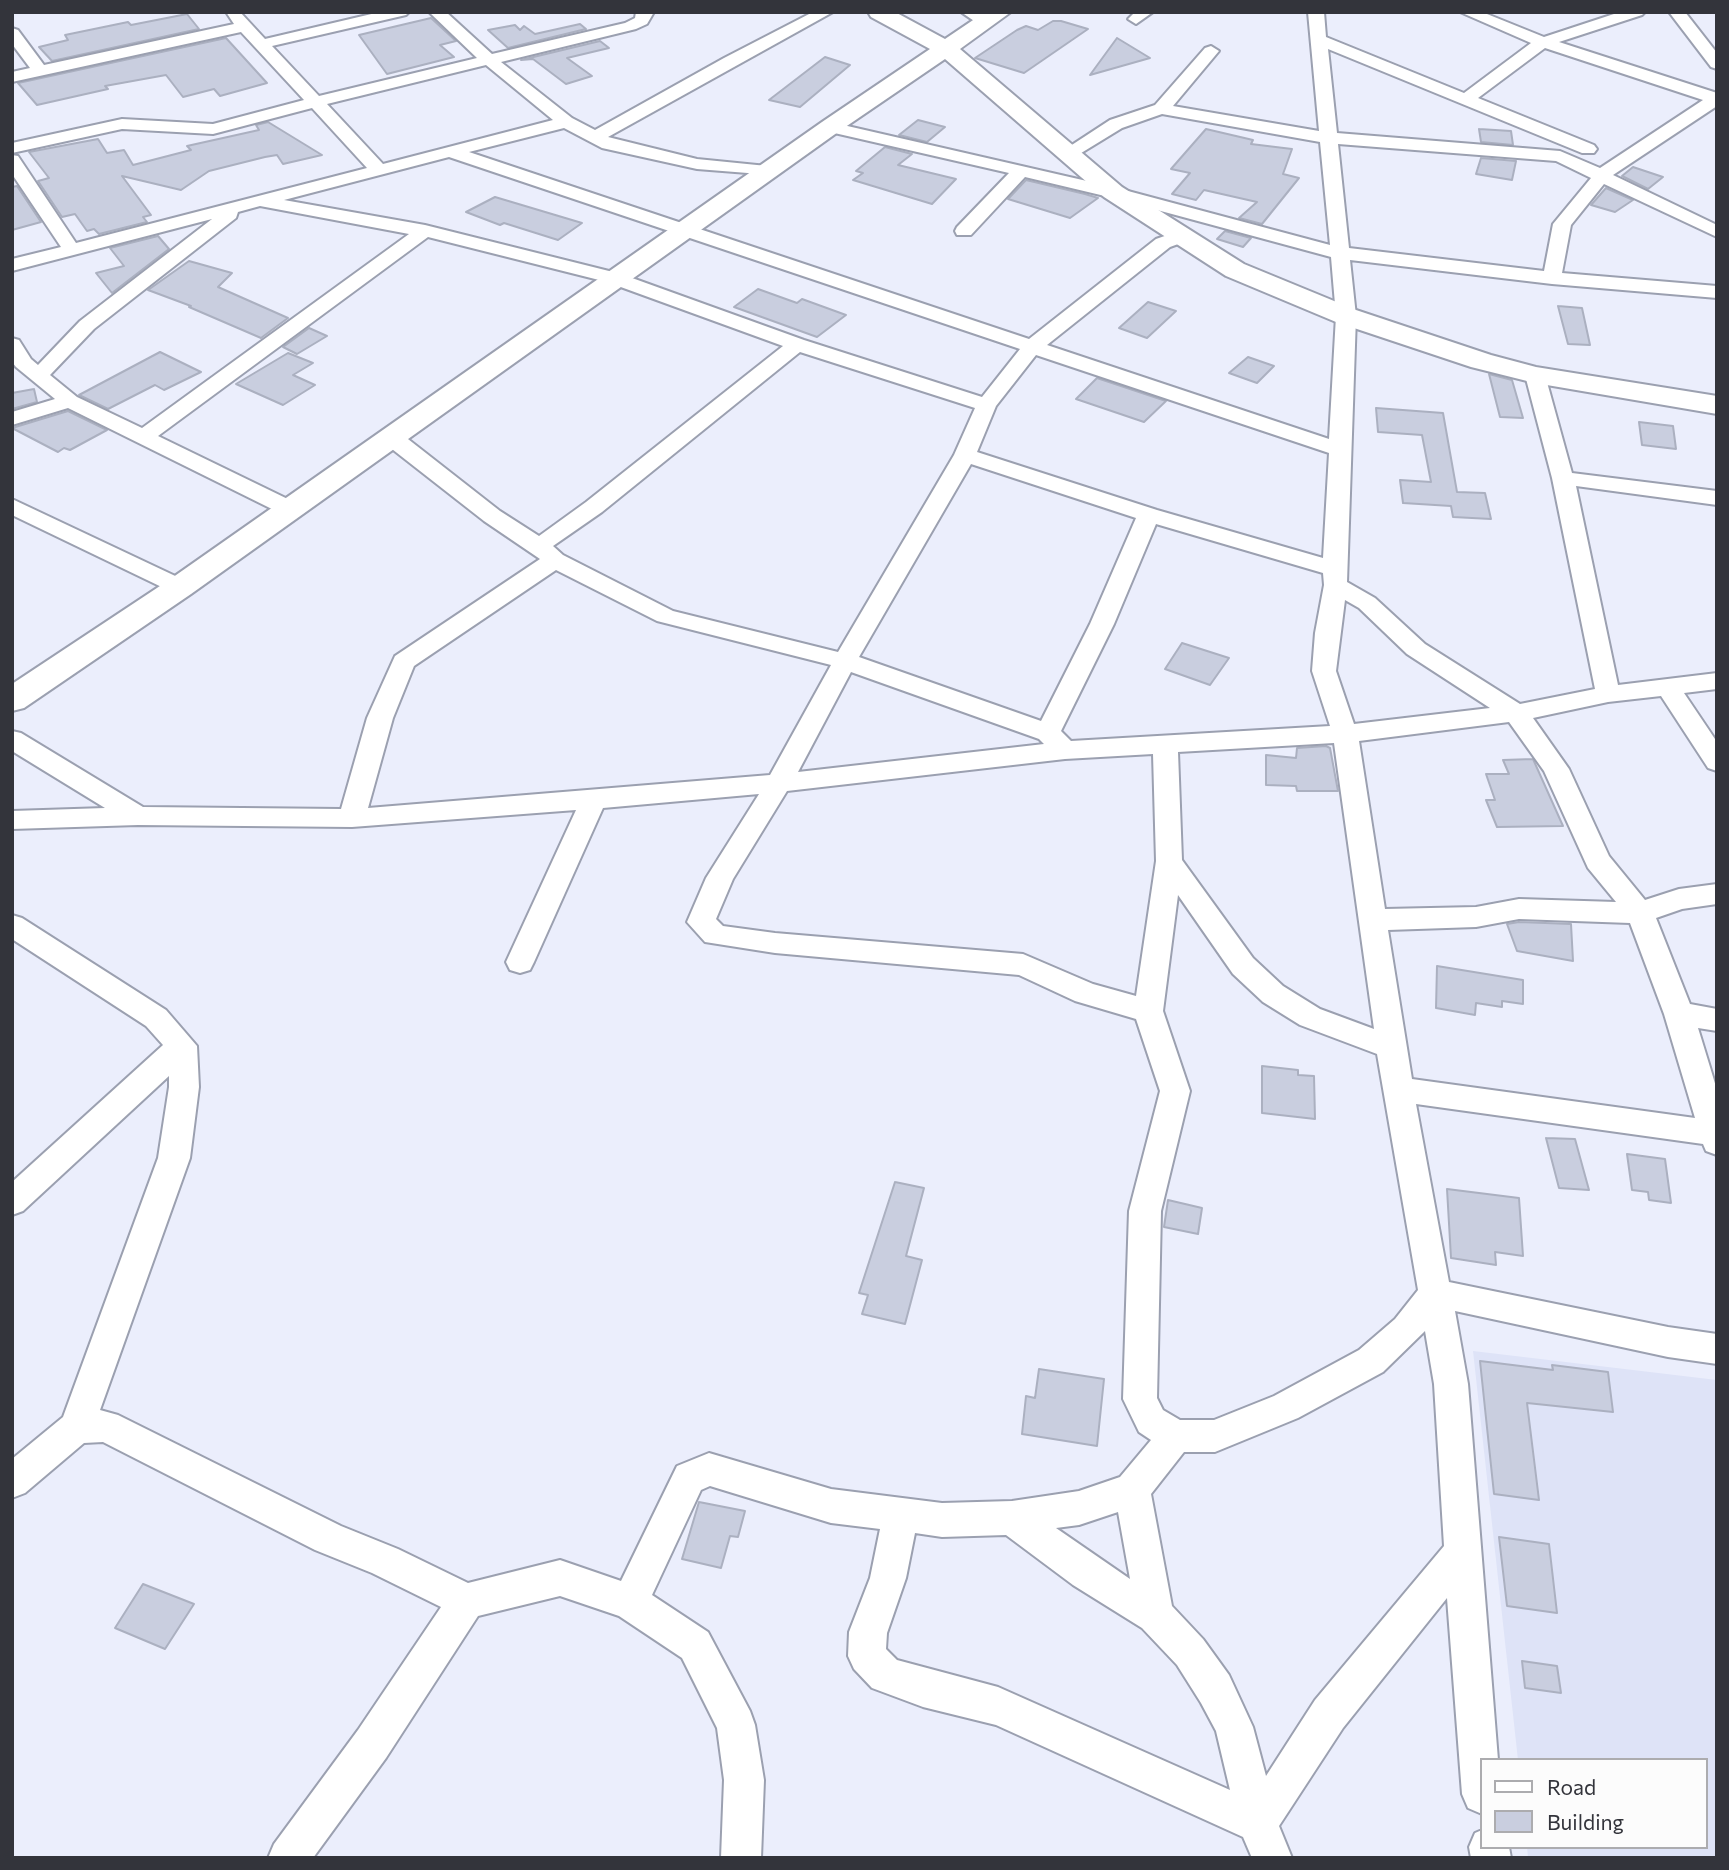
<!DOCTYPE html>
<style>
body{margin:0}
#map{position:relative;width:1729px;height:1870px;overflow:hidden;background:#ebeefc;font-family:Commissioner,sans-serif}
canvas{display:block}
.frame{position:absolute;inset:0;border:14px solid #33343b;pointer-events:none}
.legend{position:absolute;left:1480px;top:1758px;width:228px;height:91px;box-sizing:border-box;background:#fcfcfc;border:2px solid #acacaf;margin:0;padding:9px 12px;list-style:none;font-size:21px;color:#33343b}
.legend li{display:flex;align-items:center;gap:14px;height:35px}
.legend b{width:35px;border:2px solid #acacaf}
</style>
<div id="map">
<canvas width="1729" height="1870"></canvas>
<div class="frame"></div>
<ul class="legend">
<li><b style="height:9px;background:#fff"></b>Road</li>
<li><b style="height:19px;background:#c9cedf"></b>Building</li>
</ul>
</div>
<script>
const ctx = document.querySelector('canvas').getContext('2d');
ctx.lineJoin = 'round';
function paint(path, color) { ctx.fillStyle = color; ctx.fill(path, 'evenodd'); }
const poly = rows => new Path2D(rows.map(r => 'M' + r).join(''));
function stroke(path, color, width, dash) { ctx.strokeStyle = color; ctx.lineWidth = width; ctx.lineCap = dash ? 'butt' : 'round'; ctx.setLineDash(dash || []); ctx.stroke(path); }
paint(poly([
 [1473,1351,1717,1380,1717,1858,1528,1858,1527,1847,1706,1847,1706,1760,1518,1760]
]), '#dee3f7');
const building = poly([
 [187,14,199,29,52,61,39,47,68,40,65,35,128,22,131,25,187,14],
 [431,18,456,41,440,45,454,57,387,74,359,35,431,18],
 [1053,21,1061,21,1088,29,1024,73,975,58,1017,30,1026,26,1038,30,1053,21],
 [580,24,586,29,508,48,488,30,515,25,520,30,524,26,535,34,580,24],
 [226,38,267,83,220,96,214,89,183,97,166,75,105,86,108,89,37,105,18,83,226,38],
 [1117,38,1150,58,1090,75,1117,38],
 [600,41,609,48,567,58,592,76,566,84,533,59,521,60,600,41],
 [825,57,850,65,800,107,769,100,825,57],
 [918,120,945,127,927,142,899,135,918,120],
 [268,122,322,155,283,164,277,155,265,157,209,171,181,190,122,176,151,215,143,217,147,222,99,234,94,229,87,231,75,214,62,217,38,181,49,178,29,152,98,139,107,153,124,150,133,165,191,150,187,146,259,130,256,125,268,122],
 [1206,129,1253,140,1251,144,1292,149,1283,174,1299,178,1262,224,1239,218,1257,202,1204,190,1196,200,1172,194,1190,173,1171,169,1206,129],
 [1479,129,1511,131,1513,145,1481,142,1479,129],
 [885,147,912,154,898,165,956,179,932,204,853,180,863,173,856,171,885,147],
 [1481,158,1516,161,1512,180,1476,174,1481,158],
 [1633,167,1663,177,1648,189,1622,176,1633,167],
 [1026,180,1085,194,1098,198,1070,218,1008,199,1026,180],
 [17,186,41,222,12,230,12,187,17,186],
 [1606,188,1633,200,1615,212,1591,205,1606,188],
 [495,197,582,223,558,240,504,223,500,225,466,212,495,197],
 [1225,231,1251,238,1243,247,1217,239,1225,231],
 [158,236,169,249,112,293,96,273,124,266,110,248,158,236],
 [189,261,232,273,218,287,288,318,261,338,189,307,191,306,148,290,189,261],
 [758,289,797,303,802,299,846,315,817,337,734,307,758,289],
 [1148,302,1176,311,1147,338,1119,328,1148,302],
 [1558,306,1582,308,1590,345,1568,344,1558,306],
 [309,328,327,336,297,354,283,347,309,328],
 [160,352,201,372,164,390,155,385,108,409,79,395,160,352],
 [288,353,313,363,293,375,315,385,283,405,236,384,288,353],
 [1248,357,1274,366,1257,383,1229,373,1248,357],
 [1489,374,1512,380,1523,418,1500,417,1489,374],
 [1097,378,1166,401,1144,422,1076,399,1097,378],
 [34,389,37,402,12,409,12,393,34,389],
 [1376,408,1443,413,1457,492,1485,493,1491,519,1453,517,1451,506,1403,503,1400,480,1431,482,1422,435,1378,432,1376,408],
 [68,411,107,430,70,450,64,448,58,452,12,428,68,411],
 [1639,422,1673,426,1676,449,1642,445,1639,422],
 [1182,643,1229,658,1210,685,1165,669,1182,643],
 [1326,746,1330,748,1338,791,1297,791,1296,786,1266,785,1266,755,1296,758,1297,748,1326,746],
 [1533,759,1563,826,1497,827,1486,800,1495,800,1486,774,1509,774,1503,760,1533,759],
 [1519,922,1571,924,1573,961,1517,951,1507,924,1519,922],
 [1437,966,1523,980,1523,1004,1502,1001,1502,1007,1476,1003,1475,1015,1436,1008,1437,966],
 [1262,1066,1298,1070,1298,1075,1314,1076,1315,1119,1262,1113,1262,1066],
 [1546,1138,1575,1139,1589,1190,1559,1188,1546,1138],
 [1627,1154,1665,1159,1671,1203,1649,1200,1648,1192,1632,1190,1627,1154],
 [895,1182,924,1188,906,1256,922,1260,905,1324,862,1314,868,1295,859,1293,895,1182],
 [1447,1189,1519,1198,1523,1256,1495,1252,1496,1265,1451,1258,1447,1189],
 [1168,1200,1202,1208,1198,1234,1164,1227,1168,1200],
 [1480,1361,1553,1370,1552,1365,1608,1372,1613,1412,1527,1403,1539,1500,1494,1494,1480,1361],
 [1039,1369,1104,1379,1097,1446,1022,1434,1026,1396,1035,1398,1039,1369],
 [699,1502,745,1511,738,1537,730,1536,721,1568,682,1559,699,1502],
 [1499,1537,1549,1544,1557,1613,1507,1606,1499,1537],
 [143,1584,194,1604,165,1649,115,1628,143,1584],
 [1522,1661,1557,1666,1561,1693,1525,1688,1522,1661]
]);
paint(building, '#c9cedf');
stroke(building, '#abb0c0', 2);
const street = poly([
 [226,12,240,12,265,39,380,12,409,12,406,15,272,46,319,96,477,58,429,12,446,12,492,54,625,23,635,18,636,12,654,12,647,24,636,29,501,62,572,118,595,130,724,58,813,12,833,12,608,137,697,159,767,166,776,171,773,175,697,169,602,148,564,128,469,152,1029,339,1156,239,1182,230,1189,232,1191,236,1189,240,1170,247,1047,345,1329,439,1336,316,1331,257,1109,197,1025,177,971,235,957,235,955,231,957,227,1009,173,830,132,821,127,830,122,1113,187,1330,245,1320,142,1162,114,1122,128,1073,158,1067,159,1058,154,1110,120,1155,105,1205,48,1211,46,1219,51,1173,106,1319,131,1308,12,1324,12,1326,37,1464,93,1531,43,1460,12,1482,12,1544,37,1620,12,1645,12,1642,15,1559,42,1717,93,1717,106,1613,175,1717,225,1717,237,1604,184,1571,225,1562,273,1717,286,1717,298,1552,284,1350,260,1356,316,1347,582,1375,598,1425,644,1520,704,1595,689,1552,478,1525,375,1528,371,1542,371,1545,375,1572,473,1717,491,1717,505,1576,486,1618,685,1717,673,1717,689,1684,693,1717,742,1717,771,1708,768,1661,696,1608,702,1533,718,1569,769,1609,856,1645,900,1679,889,1717,884,1717,904,1682,909,1656,918,1690,1004,1717,1009,1717,1031,1698,1028,1717,1090,1717,1155,1706,1151,1703,1144,1416,1104,1449,1282,1668,1327,1717,1334,1717,1364,1668,1357,1455,1311,1468,1384,1498,1760,1482,1760,1482,1814,1468,1808,1462,1794,1447,1598,1343,1728,1279,1826,1292,1858,1252,1858,1243,1837,996,1725,923,1707,872,1688,854,1669,848,1656,849,1632,870,1578,880,1529,831,1523,710,1486,701,1490,652,1595,708,1632,750,1711,755,1725,764,1780,761,1858,721,1858,724,1780,717,1728,682,1658,619,1616,560,1596,478,1616,386,1758,313,1858,268,1858,274,1844,358,1730,441,1607,372,1573,315,1550,103,1442,84,1443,25,1493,12,1498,12,1459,63,1417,158,1158,169,1087,169,1076,23,1211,12,1215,12,1182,163,1045,146,1026,12,939,12,915,22,918,166,1010,197,1046,199,1087,190,1158,100,1410,118,1415,341,1526,398,1549,468,1583,560,1560,621,1581,677,1466,709,1453,831,1489,942,1503,1012,1501,1079,1491,1120,1477,1151,1440,1139,1432,1123,1399,1129,1211,1160,1091,1136,1019,1075,1001,1019,975,775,953,705,942,687,922,706,878,759,794,603,808,534,962,530,970,520,973,510,970,506,962,576,810,352,827,138,825,12,829,12,811,105,808,12,751,12,731,21,733,143,807,341,809,367,718,395,656,540,559,484,521,383,442,380,437,383,432,399,432,500,511,539,536,586,502,783,346,607,282,428,237,158,436,298,504,301,509,298,514,282,514,68,408,12,425,12,412,55,399,16,367,12,362,12,338,19,340,31,359,38,365,80,321,212,219,12,271,12,259,61,247,12,174,12,155,18,156,76,243,367,168,312,108,213,134,122,129,12,153,12,143,122,119,213,124,304,100,241,32,12,82,12,72,30,68,12,44,12,28,18,30,44,65,234,24,226,12],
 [1545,48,1703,100,1600,168,1560,151,1337,133,1328,49,1582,153,1594,153,1597,149,1594,145,1478,98,1545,48],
 [486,65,553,120,383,164,327,104,486,65],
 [1338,144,1556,161,1591,178,1553,224,1544,271,1349,248,1338,144],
 [449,157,1020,349,982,397,804,340,621,274,425,225,284,200,449,157],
 [260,206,409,234,142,428,77,397,50,375,94,329,236,218,238,212,260,206],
 [800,352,975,408,954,455,838,652,673,611,563,555,553,546,602,512,800,352],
 [1036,355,1329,453,1323,558,1157,510,977,452,996,406,1036,355],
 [971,464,1136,518,1090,624,1041,721,859,657,971,464],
 [1156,524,1323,573,1324,585,1315,633,1312,671,1330,726,1071,741,1061,731,1114,624,1156,524],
 [556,570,657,621,831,665,770,775,368,808,393,718,414,666,556,570],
 [1345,600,1359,608,1407,654,1490,708,1354,724,1336,671,1345,600],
 [851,672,1039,739,1044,744,798,772,851,672],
 [1509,722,1544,771,1588,868,1616,902,1519,899,1476,907,1385,909,1359,741,1509,722],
 [1334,743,1374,1029,1320,1009,1283,986,1253,958,1182,860,1178,752,1334,743],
 [1153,754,1156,861,1136,996,1093,984,1023,954,775,933,723,926,716,919,733,879,787,791,1065,759,1153,754],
 [1178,895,1233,974,1263,1002,1300,1025,1377,1054,1418,1290,1395,1319,1359,1350,1274,1396,1214,1420,1180,1420,1163,1410,1157,1398,1161,1211,1190,1091,1163,1011,1178,895],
 [1519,919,1630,923,1664,1014,1695,1118,1412,1079,1388,930,1476,927,1519,919],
 [1425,1331,1434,1384,1444,1546,1315,1700,1266,1776,1253,1727,1229,1675,1203,1639,1172,1606,1151,1494,1184,1452,1215,1452,1298,1418,1383,1372,1425,1331],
 [1118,1512,1130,1579,1056,1528,1079,1525,1118,1512],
 [915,1533,942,1537,1006,1535,1073,1585,1142,1628,1177,1665,1201,1703,1216,1731,1230,1790,998,1687,897,1660,886,1649,887,1633,906,1578,915,1533],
 [961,12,981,12,994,22,986,27,980,25,961,12],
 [1135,12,1153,12,1136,24,1128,19,1135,12],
 [1669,12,1685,12,1717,53,1717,69,1711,67,1669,12],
 [12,499,188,582,192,587,188,592,180,594,172,592,12,515,12,499],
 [1482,1830,1482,1847,1509,1847,1511,1858,1471,1858,1469,1847,1475,1833,1482,1830]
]);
const secondary = poly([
 [868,12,895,12,945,39,985,12,1011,12,960,49,1122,187,1244,264,1356,310,1491,355,1536,367,1717,396,1717,414,1535,383,1471,367,1336,322,1226,276,1104,197,945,59,838,132,191,594,24,708,12,711,12,684,169,580,822,122,930,49,871,17,868,12]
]);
stroke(street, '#9ba0b0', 4);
stroke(secondary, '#9ba0b0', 4);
paint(street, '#fff');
paint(secondary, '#fff');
</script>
